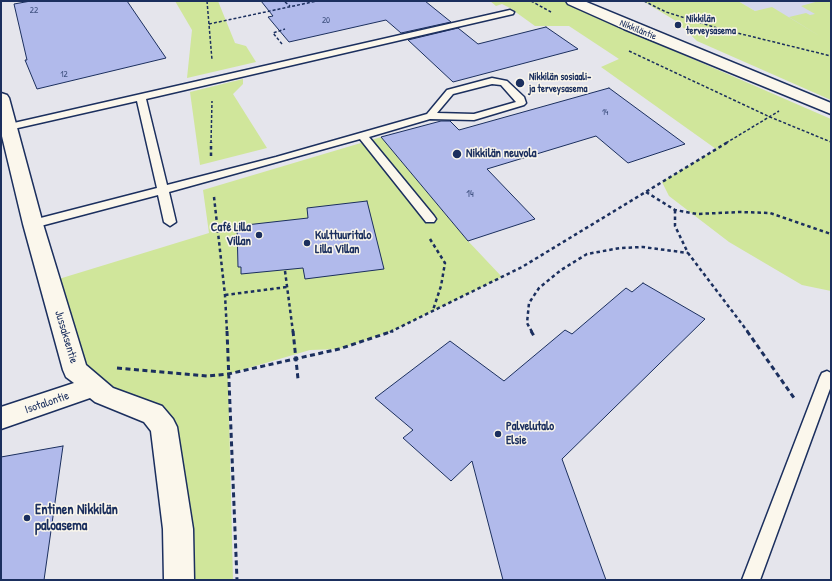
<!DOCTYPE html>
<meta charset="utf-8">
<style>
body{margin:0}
#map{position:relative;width:832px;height:581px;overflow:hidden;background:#e5e5ec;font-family:"Patrick Hand",sans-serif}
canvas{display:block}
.frame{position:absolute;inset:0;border:2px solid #1b2f5e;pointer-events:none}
</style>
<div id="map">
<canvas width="832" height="581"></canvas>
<div class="frame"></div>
</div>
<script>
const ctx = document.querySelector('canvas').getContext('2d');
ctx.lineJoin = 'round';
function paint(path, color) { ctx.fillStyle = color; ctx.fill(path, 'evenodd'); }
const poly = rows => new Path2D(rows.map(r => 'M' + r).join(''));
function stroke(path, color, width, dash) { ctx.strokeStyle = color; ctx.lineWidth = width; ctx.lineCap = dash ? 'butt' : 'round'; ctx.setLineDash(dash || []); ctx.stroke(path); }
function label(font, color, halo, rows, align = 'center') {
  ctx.font = font + ' "Patrick Hand",sans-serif'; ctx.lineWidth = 3; ctx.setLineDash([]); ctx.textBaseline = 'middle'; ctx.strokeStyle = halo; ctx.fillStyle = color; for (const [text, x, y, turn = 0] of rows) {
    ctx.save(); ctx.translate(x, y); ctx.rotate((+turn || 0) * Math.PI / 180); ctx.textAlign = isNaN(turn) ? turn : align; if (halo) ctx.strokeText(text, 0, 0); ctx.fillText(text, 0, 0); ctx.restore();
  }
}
paint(poly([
 [738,1,831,1,831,43,772,8,755,11]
]), '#d5d8ec');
paint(poly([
 [175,1,218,1,235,43,246,46,256,62,187,78,192,30],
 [490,1,564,1,601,19,831,119,831,291,802,285,729,242,669,196,662,182,716,149,601,67,619,59,569,26,535,26,510,8,502,4,496,6],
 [643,1,738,1,755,11,772,7,823,38,789,17,806,13,810,15,815,14,801,6,819,1,831,1,831,100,697,41,676,21],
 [243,79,243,84,233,94,267,148,200,165,190,92],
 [381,137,468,241,502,277,392,331,339,349,310,350,228,374,233,580,177,580,164,427,93,387,49,282,209,233,203,190]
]), '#d0e69b');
const building = poly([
 [31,1,127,1,166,58,37,89,25,60,27,60,14,4,31,1],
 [261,1,425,1,451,22,401,33,386,20,289,42,268,17,273,16,261,1],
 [546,27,578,49,453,82,408,40,458,28,478,44,546,27],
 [609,88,685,144,628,163,596,136,487,169,535,219,468,241,381,137,441,121,450,121,459,130,609,88],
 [367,201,384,269,305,279,303,268,241,274,241,267,238,267,237,226,308,218,307,208,367,201],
 [643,283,705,319,562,459,606,580,503,580,472,461,451,481,403,438,413,430,375,398,450,341,504,381,565,330,572,334,626,288,632,292,643,283],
 [63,446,44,580,1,580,1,457,63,446]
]);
paint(building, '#b1baeb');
stroke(building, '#1b2f5e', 1);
const lane = poly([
 [510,10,514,12,513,14,146,99,167,185,276,157,427,114,447,90,492,78,507,81,524,97,526,103,524,105,474,120,430,119,369,137,434,216,436,219,434,222,426,222,360,139,169,192,176,222,170,226,164,222,158,195,33,228,27,224,29,221,157,188,137,101,9,130,5,129,4,127,5,125,510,10],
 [492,84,501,85,516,102,474,114,437,113,453,94,492,84],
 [827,371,831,373,831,386,760,580,742,580,820,377,822,373,827,371]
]);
const street = poly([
 [1,93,7,95,9,98,43,224,86,365,113,388,162,406,173,419,177,427,193,529,194,580,164,580,163,529,151,431,144,422,95,402,90,398,1,429,1,407,74,383,66,377,63,370,23,224,1,132,1,93]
]);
const secondary = poly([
 [566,1,584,1,831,103,831,114,624,29,568,4,566,1]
]);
stroke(lane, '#1b2f5e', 3);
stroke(street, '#1b2f5e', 3);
stroke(secondary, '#1b2f5e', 3);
stroke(poly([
 [207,1,212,60],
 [531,1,551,12],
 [644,1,666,12,717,28,831,56],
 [285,2,290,6],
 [209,24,317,1],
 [282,44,273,33,285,29],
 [629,51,770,117,831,142],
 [211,143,212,101],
 [726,143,779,111]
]), '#1b2f5e', 1.5, [3, 2]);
stroke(poly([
 [211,156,211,142],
 [646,192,675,210,697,214,740,212,770,213,831,234],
 [214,197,225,295,227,332],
 [675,210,675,226,688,253,748,332],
 [430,239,445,263,441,286,433,310],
 [285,271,293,332],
 [225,295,287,287],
 [390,332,522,267,728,142],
 [532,332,527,323,529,303,539,288,561,270,587,254,620,248,643,247,688,253]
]), '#1b2f5e', 2.5, [3.5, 3]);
stroke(poly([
 [227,331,237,580],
 [293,331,298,379],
 [531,331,534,336],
 [747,331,794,398],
 [117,368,207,376,228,374,339,349,393,331]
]), '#1b2f5e', 3, [5, 3.5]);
paint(lane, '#fbf7ec');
paint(street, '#fbf7ec');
paint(secondary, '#fbf7ec');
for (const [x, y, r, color] of [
 [678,25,4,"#1b2f5e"],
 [520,83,5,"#1b2f5e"],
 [457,154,5,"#1b2f5e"],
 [259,235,4,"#1b2f5e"],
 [307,243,4,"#1b2f5e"],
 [498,434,4,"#1b2f5e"],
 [27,518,4,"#1b2f5e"]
]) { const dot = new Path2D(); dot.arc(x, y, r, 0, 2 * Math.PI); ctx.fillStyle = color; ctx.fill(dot); stroke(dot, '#fbf7ec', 1.5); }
label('9px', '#405281', null, [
 ["22",34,11],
 ["20",326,21],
 ["12",64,75],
 ["14",605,113]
]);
label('bold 10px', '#1b2f5e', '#fbf7ec', [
 ["Nikkilän",686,19],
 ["terveysasema",686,31],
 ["Nikkilän sosiaali-",529,77],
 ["ja terveysasema",529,89]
], 'left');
label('10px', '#1b2f5e', '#fbf7ec', [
 ["Nikkiläntie",638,30,22]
]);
label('10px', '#405281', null, [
 ["14",470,194]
]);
label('bold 12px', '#1b2f5e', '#fbf7ec', [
 ["Nikkilän neuvola",466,154],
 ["Café Lilla",251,228,"right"],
 ["Villan",251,242,"right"],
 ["Kulttuuritalo",315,236],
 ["Lilla Villan",315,250],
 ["Palvelutalo",506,427],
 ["Elsie",506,441]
], 'left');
label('12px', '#1b2f5e', '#fbf7ec', [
 ["Jussaksentie",66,337,73],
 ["Isotalontie",47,403,-19]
]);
label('bold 14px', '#1b2f5e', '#fbf7ec', [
 ["Entinen Nikkilän",35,510],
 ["paloasema",35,526]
], 'left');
</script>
